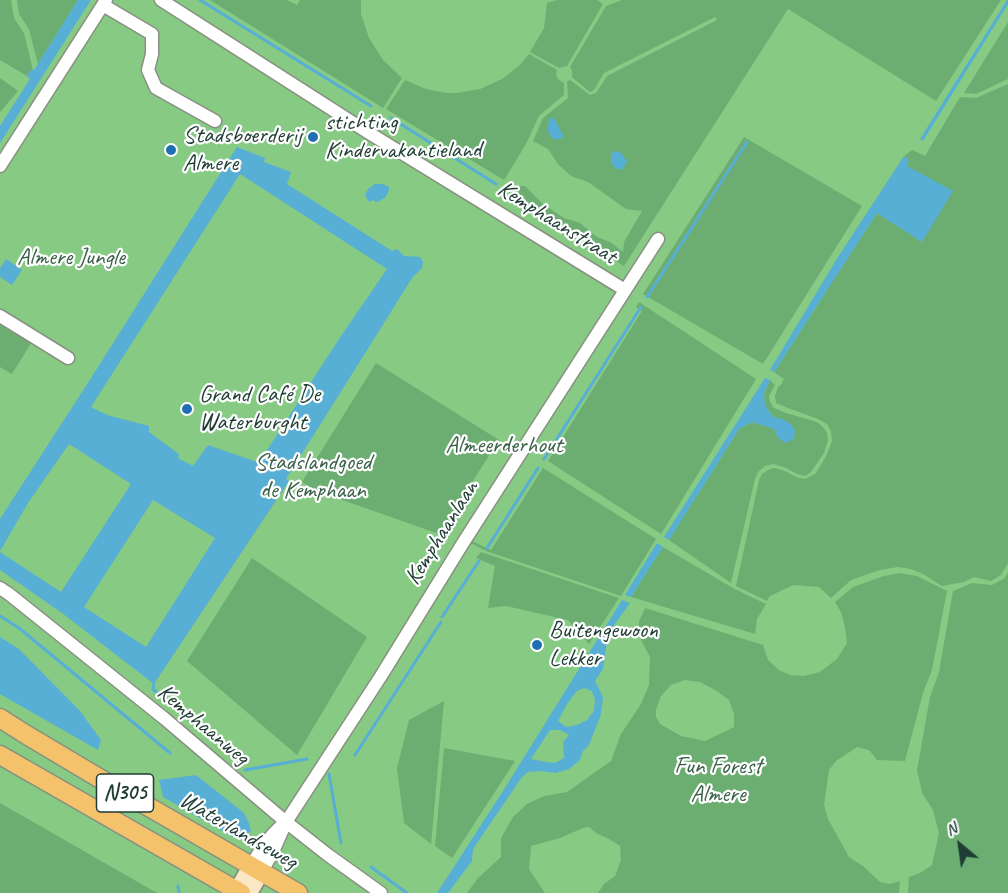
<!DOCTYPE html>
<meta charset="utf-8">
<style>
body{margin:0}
#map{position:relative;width:1008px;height:893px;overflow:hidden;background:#f2e5cb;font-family:Caveat,sans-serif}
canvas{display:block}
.north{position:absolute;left:930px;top:815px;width:60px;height:60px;-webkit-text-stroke:4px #fff;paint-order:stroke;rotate:331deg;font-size:16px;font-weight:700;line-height:24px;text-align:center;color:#1f3d34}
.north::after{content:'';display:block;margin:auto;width:21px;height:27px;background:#1f3d34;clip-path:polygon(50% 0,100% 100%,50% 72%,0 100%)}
</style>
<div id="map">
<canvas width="1008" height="893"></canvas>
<div class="north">N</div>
</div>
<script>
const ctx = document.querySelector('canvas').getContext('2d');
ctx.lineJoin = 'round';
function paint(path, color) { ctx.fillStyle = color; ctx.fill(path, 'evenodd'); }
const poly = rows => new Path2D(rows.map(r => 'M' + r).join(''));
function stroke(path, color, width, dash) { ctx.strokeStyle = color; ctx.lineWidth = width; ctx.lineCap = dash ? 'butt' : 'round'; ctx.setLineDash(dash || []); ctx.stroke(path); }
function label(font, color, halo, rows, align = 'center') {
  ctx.font = font + ' Caveat,sans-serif'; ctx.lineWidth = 4.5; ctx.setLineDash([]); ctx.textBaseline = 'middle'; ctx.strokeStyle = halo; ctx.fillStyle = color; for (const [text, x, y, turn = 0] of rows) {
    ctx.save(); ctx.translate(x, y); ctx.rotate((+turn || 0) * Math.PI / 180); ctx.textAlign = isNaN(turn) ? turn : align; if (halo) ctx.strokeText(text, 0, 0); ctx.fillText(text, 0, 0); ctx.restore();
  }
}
paint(poly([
 [0,0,1008,0,1008,893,0,893]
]), '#86ca84');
paint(poly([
 [0,0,11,0,14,18,24,33,33,70,31,70,27,76,0,60],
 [17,0,78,0,38,64,29,29,19,14],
 [210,0,287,0,297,5,300,0,361,0,361,14,369,38,383,60,402,78,383,108],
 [557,0,597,0,603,4,567,66,559,68,530,52,544,28,547,3],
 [622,0,1001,0,936,101,788,9,624,266,509,196,509,192,513,186,525,186,543,204,564,218,580,223,597,237,610,242,623,252,624,242,642,211,626,209,588,182,571,176,558,164,548,149,533,141,543,118,568,98,567,82,570,80,590,95,596,93,607,76,717,20,715,17,604,73,594,90,590,92,572,77,572,70,570,67,606,6],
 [1008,22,1008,79,976,94,964,93],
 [529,54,557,70,556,74,557,77,559,80,564,83,564,95,539,116,526,144,504,180,386,109,405,80,426,89,447,93,456,93,480,89,502,79,520,65],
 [0,78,18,91,0,112],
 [1008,84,1008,563,1001,575,991,581,974,577,964,582,942,586,923,574,911,569,898,567,880,570,851,580,831,598,819,587,793,585,770,596,767,601,736,586,759,480,762,474,768,470,774,468,785,471,796,477,805,479,815,474,821,465,827,454,832,441,831,431,827,424,818,419,788,408,776,403,775,396,778,387,781,385,784,379,774,372,877,213,923,242,906,166,909,160,904,156,912,150,925,156,960,97,976,98],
 [744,137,862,206,763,364,643,294],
 [639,302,756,379,661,534,548,461,642,311,636,307],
 [0,321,33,340,12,374,0,367],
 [376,363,499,440,439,534,314,490,302,482],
 [770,380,775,385,769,396,770,402,774,408,786,413,817,422,823,427,827,433,828,440,824,453,811,472,805,476,797,474,786,468,774,464,765,466,758,472,755,479,731,583,669,540,739,429,752,422,767,426,774,429,778,438,782,419,773,417,765,405,764,393],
 [543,468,656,539,621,596,486,551,471,543,472,541,491,550],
 [663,547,733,588,766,604,757,619,755,634,631,597],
 [481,552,619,598,589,644,568,620,506,606,488,608,495,566,476,558],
 [252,558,367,637,297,755,187,661],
 [1008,572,1008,893,908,893,909,877,920,873,932,865,939,833,933,810,922,793,917,770,930,697,939,672,953,591,972,583,992,585,1005,578],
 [899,573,917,576,947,591,932,670,923,693,905,761,877,760,869,750,857,747,836,761,829,770,824,805,828,819,849,857,863,866,880,882,890,884,900,881,899,893,598,893,604,884,615,876,621,860,620,846,609,839,596,833,589,827,583,828,560,838,531,846,529,869,545,893,467,893,478,878,501,857,501,838,513,817,527,804,544,796,567,792,611,761,621,734,641,704,649,685,650,657,641,640,639,627,639,621,645,608,763,645,768,660,779,670,790,675,804,676,820,672,837,659,847,643,845,627,841,612,835,602,853,587,884,576],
 [685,680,700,682,717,691,729,700,734,714,734,727,705,741,681,736,660,724,656,717,656,710,661,696,671,685],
 [444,701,431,844,404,823,397,768,409,720],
 [444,748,515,761,452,858,435,846],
 [0,803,150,889,158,893,0,893]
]), '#6cae72');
paint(poly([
 [78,0,91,0,0,143,0,126,30,79,27,76,31,70,34,70],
 [1007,0,1008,0,1008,4,923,141,920,139],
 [552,117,555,120,564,137,556,140,551,137,548,131,548,126,549,120],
 [237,147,265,158,264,162,291,172,287,184,392,251,397,249,404,256,420,257,423,262,422,268,412,278,364,355,286,479,289,481,154,684,62,613,0,570,0,552,61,592,131,484,69,444,28,503,0,551,0,519,91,378],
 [240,174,387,269,339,339,262,458,257,462,208,445,193,466,178,458,179,454,149,432,149,426,107,415,91,407],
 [153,500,215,538,146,647,84,607],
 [617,151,621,153,627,161,623,169,618,169,614,167,611,163,611,153],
 [904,156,909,160,907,166,953,191,922,242,877,213,774,372,770,370,838,257],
 [375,184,383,184,389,187,389,190,385,198,377,202,372,200,371,202,368,201,365,194,369,188],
 [6,259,22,270,12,285,0,277,0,268],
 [765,378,770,380,764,393,765,405,773,417,782,419,791,424,795,431,794,439,786,443,778,438,774,429,752,422,739,429,669,540,664,537],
 [657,543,663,547,631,597,625,595],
 [622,600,630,603,612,628,607,642,603,669,595,681,603,697,601,714,589,745,583,751,580,760,569,769,556,773,540,771,528,772,522,777,473,849,472,861,448,893,437,893,503,791],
 [584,688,592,691,595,700,594,711,587,720,577,725,566,727,558,721,567,704,577,691],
 [550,730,560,730,569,735,563,742,564,758,555,763,546,762,531,759],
 [0,637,19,649,80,711,101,740,98,750,0,694],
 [196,775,244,813,249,823,251,831,244,837,239,839,233,837,163,797,159,780]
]), '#58afd5');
stroke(poly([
 [200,0,371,106],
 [391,118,496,184],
 [647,297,747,142],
 [544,459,641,307],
 [487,548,538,468],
 [0,616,19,628,170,753],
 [442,617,479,561],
 [154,684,153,689,223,747],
 [355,755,441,622],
 [245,770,307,759],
 [329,774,341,843],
 [371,867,407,893],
 [178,886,179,893]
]), '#58afd5', 3);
const street = poly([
 [161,0,369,133,625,290],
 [103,5,152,34,152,54,148,70,156,88,215,121],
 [0,166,106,0],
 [0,316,68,358],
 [0,588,9,594,165,719,286,822,328,855,381,893],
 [251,866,261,849,273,834,281,826],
 [261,872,272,854,286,822,381,676,463,543,658,239]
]);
const secondary = poly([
 [236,893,251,866],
 [249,893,261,872]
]);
const primary = poly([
 [0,718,25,734,104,781,298,893],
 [0,755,241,893]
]);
stroke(street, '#889180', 15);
stroke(secondary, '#889180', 20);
stroke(primary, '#889180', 21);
stroke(street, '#fff', 12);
stroke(secondary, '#fae7c3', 16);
stroke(primary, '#f3c26a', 18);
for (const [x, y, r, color] of [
 [313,137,6,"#1f6fb2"],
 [171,150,6,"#1f6fb2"],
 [187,409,6,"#1f6fb2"],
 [537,645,6,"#1f6fb2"]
]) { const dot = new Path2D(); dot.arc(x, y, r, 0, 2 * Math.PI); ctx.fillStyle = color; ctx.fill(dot); stroke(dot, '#fff', 2); }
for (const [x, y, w] of [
 [125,793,57]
]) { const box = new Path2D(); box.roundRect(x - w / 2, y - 19, w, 38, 4.5); ctx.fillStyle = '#fff'; ctx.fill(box); stroke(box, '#1f3d34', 1.5); }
label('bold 22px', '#1f3d34', null, [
 ["N305",125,793]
]);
label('24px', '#1f3d34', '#fff', [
 ["stichting",325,123],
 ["Kindervakantieland",325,151],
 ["Stadsboerderij",183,136],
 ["Almere",183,164],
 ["Grand Café De",199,395],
 ["Waterburght",199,423],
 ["Buitengewoon",549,631],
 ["Lekker",549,659]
], 'left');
label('24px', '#1f3d34', '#fff', [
 ["Kemphaanstraat",557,223,32],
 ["Kemphaanlaan",442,533,-58],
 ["Kemphaanweg",203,725,40],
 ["Waterlandseweg",238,831,30]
]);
label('24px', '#396048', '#fff', [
 ["Almere Jungle",71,258],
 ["Almeerderhout",504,446],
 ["Stadslandgoed",313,463],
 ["de Kemphaan",313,491],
 ["Fun Forest",718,767],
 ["Almere",718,795]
]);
</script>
